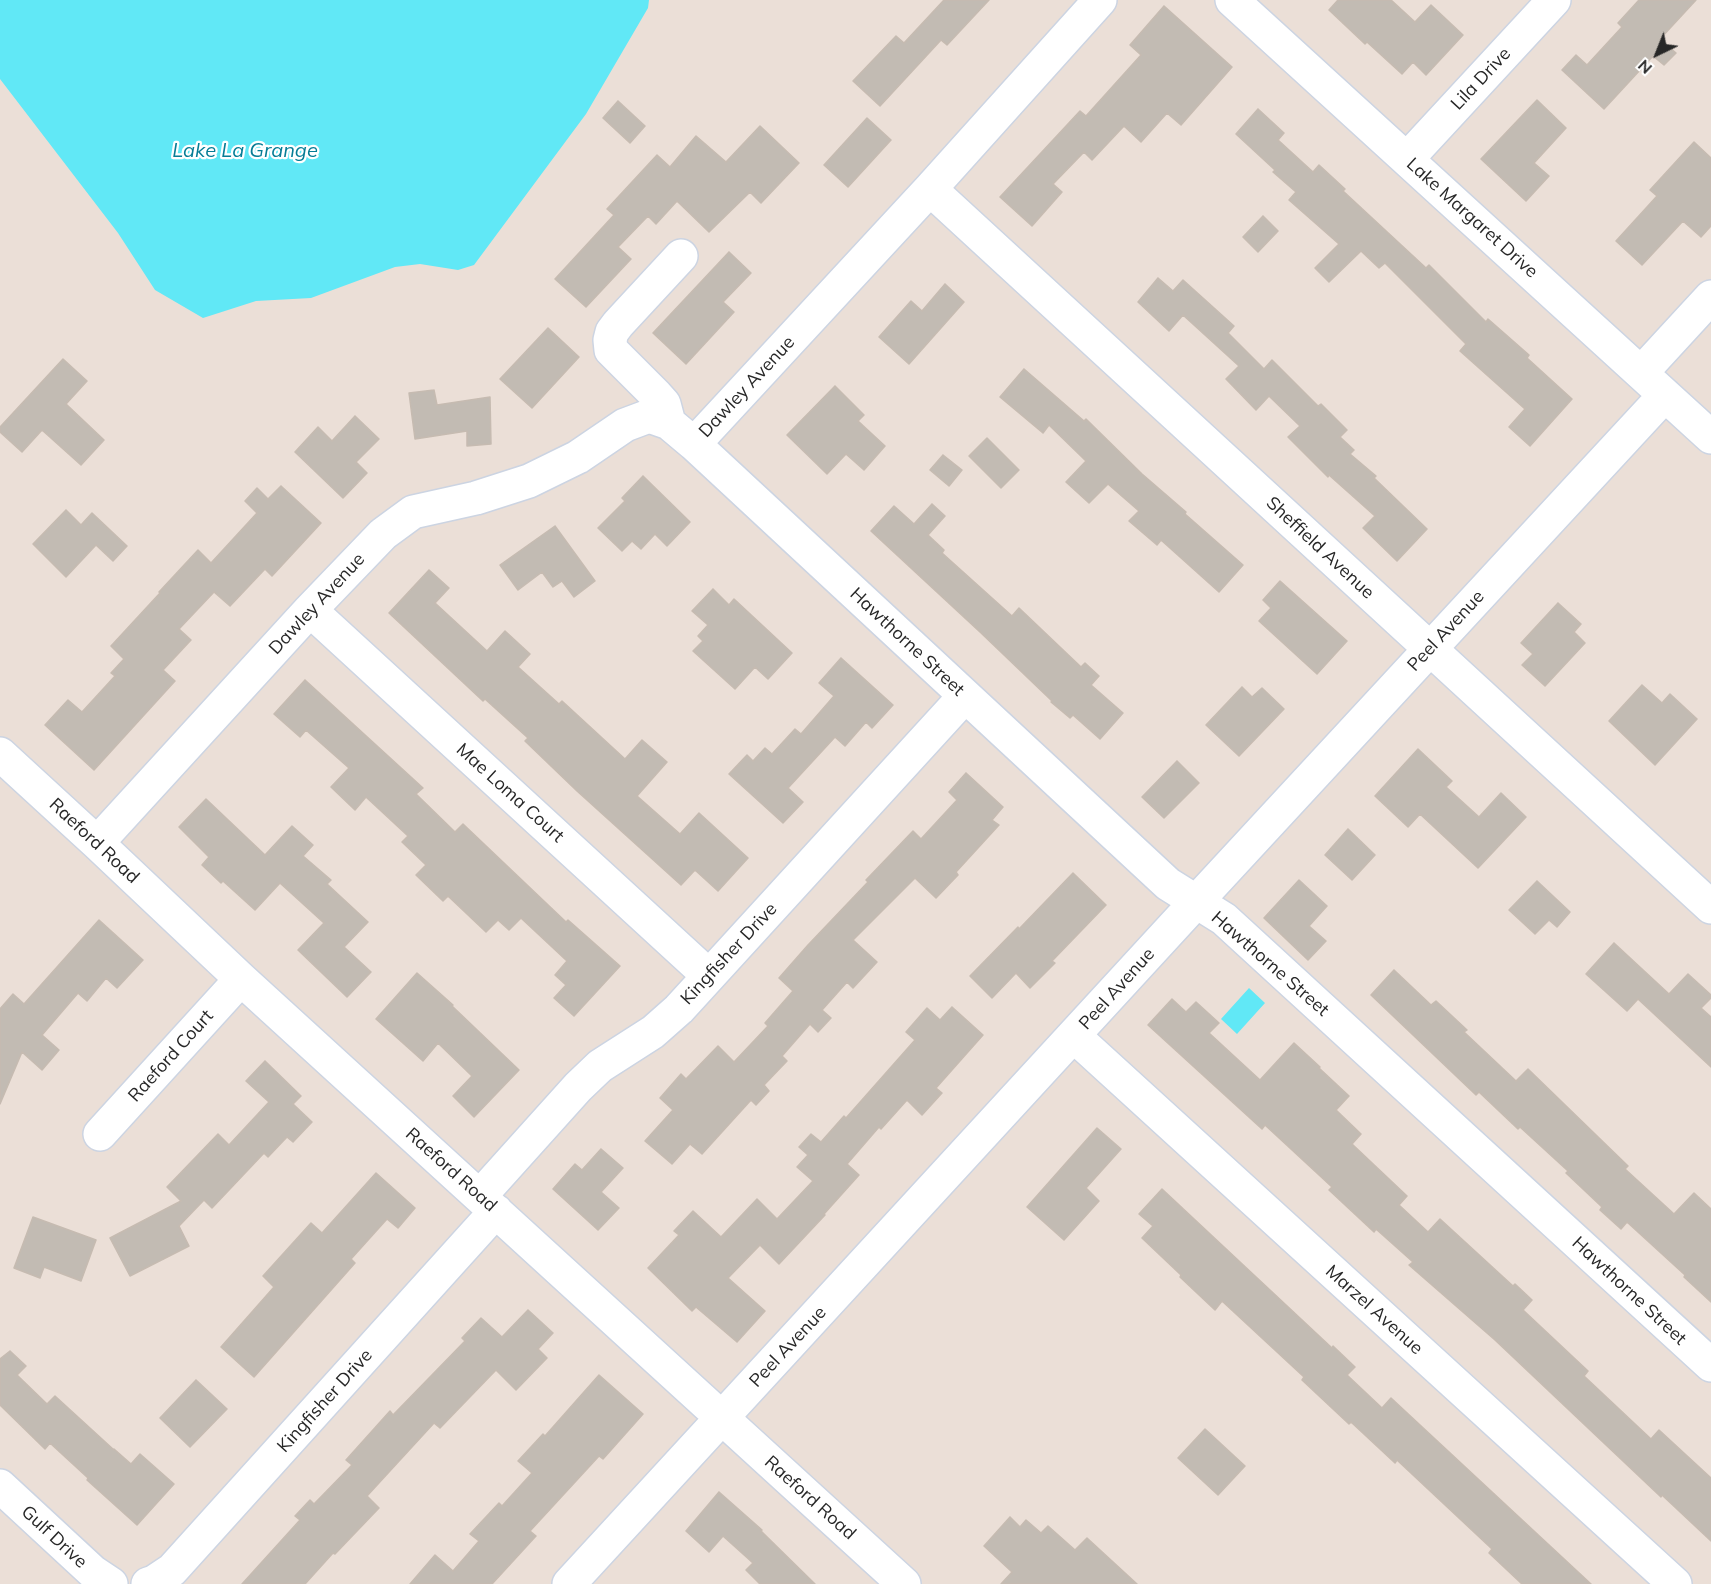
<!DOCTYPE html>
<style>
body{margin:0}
#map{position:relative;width:1711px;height:1584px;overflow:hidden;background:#ebdfd7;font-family:Mulish,sans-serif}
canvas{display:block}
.north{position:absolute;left:1627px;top:24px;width:60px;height:60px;-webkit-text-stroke:4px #fff;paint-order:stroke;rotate:223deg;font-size:16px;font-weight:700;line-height:24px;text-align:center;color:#272727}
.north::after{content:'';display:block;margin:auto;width:21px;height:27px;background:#272727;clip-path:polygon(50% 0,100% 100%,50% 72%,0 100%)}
</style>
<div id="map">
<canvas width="1711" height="1584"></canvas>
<div class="north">N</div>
</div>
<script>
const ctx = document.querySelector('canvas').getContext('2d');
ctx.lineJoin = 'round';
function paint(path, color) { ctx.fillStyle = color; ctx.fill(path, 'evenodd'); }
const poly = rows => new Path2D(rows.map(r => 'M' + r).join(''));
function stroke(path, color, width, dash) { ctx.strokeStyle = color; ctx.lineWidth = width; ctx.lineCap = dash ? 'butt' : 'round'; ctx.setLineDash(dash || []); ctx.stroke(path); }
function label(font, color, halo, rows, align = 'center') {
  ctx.font = font + ' Mulish,sans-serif'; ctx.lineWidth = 4.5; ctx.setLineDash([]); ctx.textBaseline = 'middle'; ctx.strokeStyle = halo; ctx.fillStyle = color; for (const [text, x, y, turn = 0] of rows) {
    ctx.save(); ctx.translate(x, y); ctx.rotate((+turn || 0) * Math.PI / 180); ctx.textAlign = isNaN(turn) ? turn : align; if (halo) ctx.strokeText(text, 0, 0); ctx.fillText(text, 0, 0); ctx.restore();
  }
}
paint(poly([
 [0,0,649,0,648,8,586,114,474,265,458,270,420,264,395,267,311,298,256,301,203,318,155,290,118,233,0,79],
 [1249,988,1265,1003,1237,1034,1221,1019]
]), '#61e8f6');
const building = poly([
 [944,0,989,0,947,45,941,40,880,106,853,81,896,36,904,43,944,0],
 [1338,0,1391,0,1415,22,1431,5,1463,35,1426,75,1413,62,1402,74,1367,42,1365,44,1329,10,1338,0],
 [1639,0,1696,0,1660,39,1676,53,1664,65,1653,56,1604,109,1562,70,1576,55,1587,65,1622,27,1618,23,1639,0],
 [1164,6,1232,67,1181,125,1167,113,1141,142,1124,126,1092,160,1084,152,1053,184,1062,192,1032,226,1000,197,1080,111,1086,116,1141,55,1130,45,1164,6],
 [1537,100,1566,128,1534,163,1549,176,1526,201,1481,159,1537,100],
 [618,101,645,126,630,143,603,118,618,101],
 [1258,109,1284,133,1278,140,1313,172,1319,165,1345,189,1343,191,1426,268,1429,265,1486,322,1488,319,1529,355,1527,358,1572,399,1530,446,1509,427,1525,409,1460,351,1466,344,1385,263,1379,268,1361,251,1329,282,1315,268,1339,244,1289,200,1296,192,1273,172,1275,170,1236,134,1258,109],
 [867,118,891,140,848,187,824,165,867,118],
 [760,126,799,163,761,203,750,192,709,232,677,201,656,224,648,216,618,247,631,259,586,307,555,279,614,215,607,209,657,155,670,167,696,136,726,162,760,126],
 [1694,142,1711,158,1711,226,1701,237,1683,221,1642,265,1616,241,1657,196,1650,190,1694,142],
 [1263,216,1278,231,1258,252,1243,237,1263,216],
 [729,252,751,273,723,302,734,312,686,364,653,333,729,252],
 [1158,278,1173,291,1183,280,1234,326,1228,333,1264,369,1272,360,1318,406,1321,404,1347,430,1340,437,1354,450,1350,454,1376,476,1374,478,1427,529,1397,561,1363,528,1375,516,1329,475,1328,477,1288,437,1300,426,1269,396,1256,410,1226,379,1239,366,1183,315,1169,331,1138,302,1158,278],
 [945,284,964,302,909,364,879,337,911,301,922,311,945,284],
 [548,328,579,357,532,408,500,379,548,328],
 [63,359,87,381,66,404,104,440,81,465,42,430,22,452,0,432,0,427,63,359],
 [1024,369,1084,421,1086,419,1142,474,1186,512,1185,514,1243,565,1219,592,1161,540,1157,545,1129,521,1139,511,1108,484,1089,503,1066,482,1086,461,1049,425,1043,433,1000,397,1024,369],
 [835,386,864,415,858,421,885,446,864,470,846,454,827,474,787,435,835,386],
 [434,390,437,405,490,397,491,444,467,446,467,431,415,439,409,393,434,390],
 [355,416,379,439,356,462,367,473,343,498,295,452,318,427,332,441,355,416],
 [987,438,1019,470,1001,488,969,456,987,438],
 [943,455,962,470,949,486,930,470,943,455],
 [643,476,690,522,667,546,655,534,641,549,632,541,622,551,598,528,625,501,622,498,643,476],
 [281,486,321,523,272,576,265,569,230,606,214,592,179,629,191,640,163,670,175,681,94,770,45,725,68,700,82,712,115,676,111,673,124,659,111,646,160,593,159,592,198,550,211,563,257,513,245,501,257,488,268,499,281,486],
 [932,504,945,516,928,535,944,550,942,553,1012,616,1019,608,1081,667,1085,663,1099,676,1091,685,1123,713,1100,739,1073,715,1070,718,1051,702,1052,701,980,632,871,531,894,506,914,524,932,504],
 [66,510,81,525,92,513,127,546,113,561,96,545,66,577,33,544,66,510],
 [555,526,595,581,574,597,562,581,553,587,542,572,518,590,500,565,555,526],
 [429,570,449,588,435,603,487,651,505,631,530,654,518,667,559,704,562,701,625,759,642,740,667,762,637,796,680,834,699,813,748,858,718,891,695,870,681,885,577,791,525,741,528,738,485,699,483,701,389,613,429,570],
 [1280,581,1347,641,1317,674,1259,621,1271,608,1263,600,1280,581],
 [713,589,729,605,734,599,792,653,768,679,755,667,735,689,693,651,703,641,698,636,708,625,692,611,713,589],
 [1558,603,1581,624,1574,632,1585,643,1545,686,1522,665,1533,654,1521,643,1558,603],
 [841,658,893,705,872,728,866,722,845,746,835,737,788,788,803,802,783,823,729,774,747,755,753,761,765,748,772,754,795,729,801,734,834,696,819,683,841,658],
 [305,680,423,788,416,794,455,832,463,824,566,922,568,920,620,966,574,1016,554,998,566,985,555,975,567,961,521,918,509,930,498,920,486,932,448,896,443,901,416,875,426,865,402,842,408,836,366,797,355,810,331,787,349,768,306,730,300,737,274,714,305,680],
 [1642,685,1662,703,1670,694,1697,719,1655,765,1609,721,1642,685],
 [1242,687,1252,697,1262,688,1284,709,1239,756,1206,725,1242,687],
 [1418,749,1452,781,1446,787,1479,817,1501,793,1526,817,1478,868,1420,814,1408,827,1375,796,1418,749],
 [1177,761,1199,783,1164,818,1142,797,1177,761],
 [966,773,1003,807,992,820,999,825,956,872,958,875,936,898,915,878,853,940,877,962,853,988,847,982,822,1010,831,1018,818,1032,810,1024,782,1056,787,1061,764,1085,769,1091,756,1105,751,1100,702,1154,690,1144,672,1164,645,1141,673,1110,660,1098,681,1074,686,1079,718,1046,734,1062,768,1026,765,1023,793,991,779,978,808,945,868,882,866,880,913,831,921,839,957,800,949,792,966,773],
 [206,799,265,855,292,826,313,845,303,856,331,880,327,884,368,922,344,947,371,972,347,997,298,950,324,923,280,883,255,910,223,881,221,883,202,865,209,857,179,827,206,799],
 [1348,829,1375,855,1352,880,1325,855,1348,829],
 [1073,873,1106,905,1052,961,1055,963,1030,988,1016,973,992,998,970,976,1018,927,1019,929,1073,873],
 [1299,880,1327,906,1309,926,1326,941,1308,960,1264,918,1299,880],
 [1537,881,1570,912,1557,927,1549,920,1535,934,1509,910,1537,881],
 [99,920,143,960,117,988,106,978,87,1001,78,993,42,1035,59,1050,42,1070,22,1052,0,1104,0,1009,13,994,24,1004,99,920],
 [1614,943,1669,994,1688,974,1711,995,1711,998,1701,1008,1711,1017,1711,1067,1638,999,1627,1011,1586,974,1614,943],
 [1394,970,1431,1005,1436,1001,1467,1030,1464,1032,1516,1081,1528,1069,1628,1166,1625,1169,1674,1214,1694,1193,1711,1209,1711,1302,1684,1277,1685,1275,1627,1222,1621,1229,1600,1210,1602,1207,1566,1173,1568,1171,1520,1127,1518,1129,1479,1092,1476,1095,1371,995,1394,970],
 [417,973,453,1005,452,1006,519,1070,474,1117,453,1096,472,1076,438,1043,423,1061,376,1019,417,973],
 [1172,999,1186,1012,1196,1002,1219,1023,1209,1033,1260,1080,1294,1043,1320,1067,1319,1068,1349,1096,1336,1110,1361,1134,1352,1144,1407,1196,1399,1205,1428,1232,1440,1219,1513,1286,1515,1284,1532,1300,1523,1310,1588,1371,1584,1376,1651,1439,1659,1430,1711,1478,1711,1541,1662,1495,1661,1497,1495,1340,1409,1265,1413,1262,1376,1229,1374,1232,1329,1190,1332,1187,1265,1125,1262,1129,1148,1025,1172,999],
 [952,1007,983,1035,936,1088,942,1093,922,1115,907,1100,881,1129,879,1127,847,1164,859,1175,824,1214,825,1215,779,1264,760,1245,728,1278,765,1311,737,1342,696,1307,692,1311,648,1268,679,1235,674,1231,693,1211,721,1237,757,1199,777,1219,813,1181,797,1167,808,1155,799,1147,811,1134,821,1142,844,1116,846,1118,915,1040,906,1032,927,1008,940,1020,952,1007],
 [265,1061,301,1096,293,1104,312,1122,293,1142,287,1137,268,1157,264,1153,212,1208,204,1200,179,1226,189,1246,130,1276,110,1238,181,1201,167,1187,218,1134,229,1145,269,1102,246,1081,265,1061],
 [1097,1128,1121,1149,1086,1188,1099,1201,1064,1240,1027,1207,1097,1128],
 [601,1149,623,1168,601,1192,619,1208,598,1230,553,1189,575,1164,582,1170,601,1149],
 [376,1173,415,1208,398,1228,387,1219,351,1259,355,1263,254,1377,221,1347,274,1287,263,1276,311,1223,322,1233,376,1173],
 [1162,1189,1332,1348,1333,1346,1355,1367,1347,1375,1382,1408,1391,1398,1591,1584,1522,1584,1489,1553,1492,1549,1397,1460,1395,1463,1351,1422,1349,1424,1302,1380,1304,1377,1222,1301,1215,1310,1180,1277,1181,1275,1142,1238,1153,1226,1139,1214,1162,1189],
 [33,1217,96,1240,81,1281,44,1267,40,1278,14,1268,33,1217],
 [528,1310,553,1333,538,1349,547,1358,516,1390,496,1370,440,1428,434,1423,367,1496,379,1508,335,1554,333,1553,305,1584,242,1584,300,1520,295,1516,310,1500,314,1504,352,1465,346,1460,390,1411,393,1415,465,1341,462,1338,481,1318,502,1337,528,1310],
 [10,1351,26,1366,17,1375,47,1404,55,1396,114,1450,114,1449,131,1464,140,1454,174,1484,137,1525,87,1480,88,1478,50,1443,45,1449,0,1405,0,1359,10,1351],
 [599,1375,643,1414,603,1459,599,1456,530,1531,536,1536,492,1584,410,1584,435,1555,453,1571,479,1541,470,1534,499,1503,502,1506,532,1473,518,1461,543,1434,545,1436,599,1375],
 [196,1380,227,1409,190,1447,160,1418,196,1380],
 [1205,1429,1245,1466,1218,1495,1178,1458,1205,1429],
 [719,1492,762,1530,761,1531,815,1584,760,1584,746,1570,753,1563,723,1536,709,1552,686,1531,719,1492],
 [1010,1517,1020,1527,1026,1520,1041,1533,1048,1526,1075,1550,1087,1538,1137,1584,1001,1584,1012,1572,984,1546,1010,1517]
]);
paint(building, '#c2bbb3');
stroke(building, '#c6bbb1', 1.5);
const minor = poly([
 [1232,0,1711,437],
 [1407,159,1554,0],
 [930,189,1711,907],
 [1641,373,1711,297],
 [669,423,664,404,656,395,611,350,610,340,612,332,618,324,681,256],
 [694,444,930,189,1100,0],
 [310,610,709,976],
 [0,754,97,843,241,979,904,1584],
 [97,843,310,610,383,534,413,512,476,498,529,481,578,457,625,425,649,416,669,423,694,444,1168,884,1224,919,1711,1365],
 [1074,1036,1675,1584],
 [100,1134,241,979],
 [480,1196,578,1087,600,1066,653,1032,679,1009,965,696],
 [0,1486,93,1572,111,1584],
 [148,1584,154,1582,172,1570,496,1211],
 [569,1584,1196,902,1665,395]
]);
stroke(minor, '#ccd4e2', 36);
stroke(minor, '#fff', 33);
label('18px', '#272727', '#fff', [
 ["Lila Drive",1481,79,-47],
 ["Lake Margaret Drive",1472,218,42],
 ["Dawley Avenue",747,387,-47],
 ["Sheffield Avenue",1320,548,43],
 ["Dawley Avenue",317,604,-47],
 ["Peel Avenue",1446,631,-47],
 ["Hawthorne Street",907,642,43],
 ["Mae Loma Court",510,793,42],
 ["Raeford Road",94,841,43],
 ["Kingfisher Drive",729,954,-47],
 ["Hawthorne Street",1270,964,41],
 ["Peel Avenue",1117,989,-48],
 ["Raeford Court",171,1056,-48],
 ["Raeford Road",451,1170,42],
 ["Hawthorne Street",1629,1291,43],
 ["Marzel Avenue",1374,1310,42],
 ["Peel Avenue",788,1347,-47],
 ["Kingfisher Drive",325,1401,-48],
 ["Raeford Road",810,1498,42],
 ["Gulf Drive",54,1537,43]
]);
label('italic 20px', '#067d96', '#fff', [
 ["Lake La Grange",245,151]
]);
</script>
